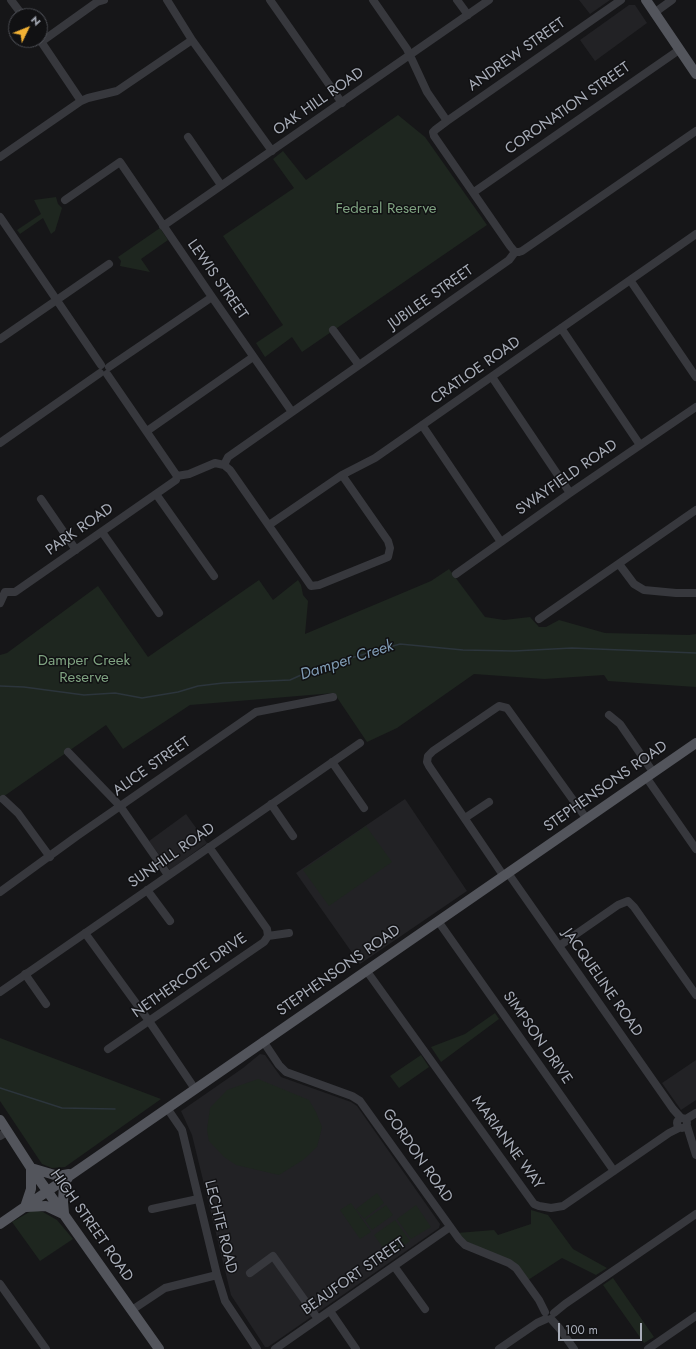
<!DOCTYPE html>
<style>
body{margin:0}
#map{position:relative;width:696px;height:1349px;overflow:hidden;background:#161618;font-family:Jost,sans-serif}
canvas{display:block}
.north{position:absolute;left:8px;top:8px;width:40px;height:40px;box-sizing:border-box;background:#111113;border:1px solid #4d4f55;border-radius:50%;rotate:47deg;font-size:11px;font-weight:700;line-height:16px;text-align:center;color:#a8adb8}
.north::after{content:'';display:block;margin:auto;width:14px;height:18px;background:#f2b134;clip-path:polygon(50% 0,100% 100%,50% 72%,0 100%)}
.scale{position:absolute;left:558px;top:1323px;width:84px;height:18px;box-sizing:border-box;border:2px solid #a8adb8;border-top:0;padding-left:5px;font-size:12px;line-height:14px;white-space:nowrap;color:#a8adb8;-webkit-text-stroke:3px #111113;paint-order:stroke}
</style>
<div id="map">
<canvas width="696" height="1349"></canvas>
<div class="north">N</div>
<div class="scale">100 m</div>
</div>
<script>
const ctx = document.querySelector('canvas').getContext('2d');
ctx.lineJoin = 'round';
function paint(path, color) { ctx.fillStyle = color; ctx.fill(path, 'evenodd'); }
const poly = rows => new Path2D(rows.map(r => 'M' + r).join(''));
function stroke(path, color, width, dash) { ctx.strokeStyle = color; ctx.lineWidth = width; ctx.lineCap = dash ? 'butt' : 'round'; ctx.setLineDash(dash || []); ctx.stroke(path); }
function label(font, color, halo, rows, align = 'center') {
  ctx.font = font + ' Jost,sans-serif'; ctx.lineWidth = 3; ctx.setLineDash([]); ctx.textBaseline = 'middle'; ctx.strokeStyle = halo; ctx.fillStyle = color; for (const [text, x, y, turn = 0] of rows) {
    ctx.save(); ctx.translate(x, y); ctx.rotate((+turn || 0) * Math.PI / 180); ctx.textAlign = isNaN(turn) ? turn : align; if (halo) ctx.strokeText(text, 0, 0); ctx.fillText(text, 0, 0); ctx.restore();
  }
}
paint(poly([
 [579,0,610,0,590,14],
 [629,5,635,5,647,23,595,61,580,40],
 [405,799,467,891,360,964,296,873],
 [186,814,207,843,170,870,149,841],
 [260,1054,265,1055,281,1077,351,1102,357,1106,440,1224,439,1228,268,1347,265,1347,231,1295,192,1135,181,1111,243,1068],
 [696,1060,696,1100,681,1110,662,1083]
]), '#222225');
paint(poly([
 [398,115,425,137,487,225,302,352,292,337,265,357,256,343,283,325,223,236,294,188,273,159,283,151,306,180],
 [56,197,58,204,62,208,55,231,51,234,43,218,20,234,17,230,41,214,34,200],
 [160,228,168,240,141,259,150,272,120,266,121,261,118,257],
 [449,569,485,617,504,620,530,617,539,627,546,627,559,620,605,633,689,635,696,634,696,687,608,681,604,675,544,679,474,674,397,728,367,742,334,693,190,705,123,749,106,725,0,799,0,655,7,653,98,586,148,657,259,580,273,600,298,580,301,585,303,595,308,601,305,634,431,581],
 [366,826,392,862,329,906,303,870],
 [495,1013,499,1019,441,1062,431,1047,465,1034],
 [0,1038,161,1099,65,1167,52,1168,42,1164,0,1101],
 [421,1055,429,1067,399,1088,390,1076],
 [258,1079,309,1100,316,1112,322,1127,317,1147,303,1160,279,1175,236,1165,224,1157,209,1141,207,1130,210,1108,227,1090],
 [377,1193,384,1203,364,1219,356,1209],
 [351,1203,371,1232,360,1239,340,1210],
 [386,1205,393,1215,372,1230,365,1220],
 [416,1205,431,1227,411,1239,397,1219],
 [33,1210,43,1212,57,1220,73,1239,40,1261,12,1222],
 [531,1210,548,1215,573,1249,607,1268,596,1275,562,1258,528,1280,518,1266,462,1239,457,1233,494,1230,498,1235,531,1224],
 [395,1220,410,1241,389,1256,374,1235],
 [613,1278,654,1337,644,1343,603,1285]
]), '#1e261f');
stroke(poly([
 [0,686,24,687,84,695,115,693,142,698,178,692,198,686,223,683,290,680,319,667,400,644,463,650,514,651,572,648,696,653],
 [0,1088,62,1108,115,1109]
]), '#2c353c', 1.5);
stroke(poly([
 [11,0,23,16],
 [167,0,192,40,272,151],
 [270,0,342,103],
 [373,0,407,49,427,92,447,121],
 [457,0,468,15],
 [654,13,672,0],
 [40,40,81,101],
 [41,42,97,2,104,0],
 [188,137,221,185],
 [0,157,81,101,88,98,117,91,192,40],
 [474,192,679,50],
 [65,200,120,162,212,297,292,412],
 [0,217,101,365],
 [163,226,489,0],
 [515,252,510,246,434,136,433,132,435,130,447,121,621,0],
 [515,252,519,252,522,251,696,131],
 [630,280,696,377],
 [561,328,640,445],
 [333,330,359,365],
 [0,339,109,264],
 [109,367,212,297],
 [107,374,177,476],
 [492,377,570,493],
 [422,425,501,542],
 [147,431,253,357],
 [0,443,100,373],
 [224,465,230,470,311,586,319,585,388,557,390,548,388,541,342,475],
 [177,476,189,474,215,463,224,465,228,457,509,260,515,252],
 [156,494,214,576],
 [41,499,76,550],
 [269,525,342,475,375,458,696,234],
 [102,532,159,613],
 [619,564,634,584,644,590,676,593,696,593],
 [456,574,570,493,696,407],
 [0,603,5,592,15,592,176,480,177,476],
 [539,619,696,510],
 [609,715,620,724,653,772],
 [68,752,120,806,168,875],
 [332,762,364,808],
 [646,777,696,849],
 [3,799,18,813,50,857],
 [271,804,293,836],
 [465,818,489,802],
 [209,847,267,929,268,936],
 [508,873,673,1109,681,1118],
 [503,875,429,766,427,762,428,756,433,751,496,708,499,706,507,708,586,818],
 [147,890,170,921],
 [0,892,77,836,256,712,333,697],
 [438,921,614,1171],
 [85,933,149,1021,195,1089],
 [268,936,289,933],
 [559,946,618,905,628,901,634,907,696,995],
 [366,970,534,1204,539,1206,551,1208,563,1206,669,1133,679,1128],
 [25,974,46,1004],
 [0,992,360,743],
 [263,1041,279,1065,286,1072,352,1096,360,1101,459,1239,465,1245,509,1263,516,1268,539,1300,545,1312],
 [108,1049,264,942,268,936],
 [167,1108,182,1130,217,1275,225,1301,257,1349],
 '677 1123a5 5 0 1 1 10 0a5 5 0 1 1-10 0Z',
 [686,1119,696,1113],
 [687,1126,696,1155],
 [0,1136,8,1131],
 [152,1209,198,1199],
 [394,1266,425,1309],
 [250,1273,273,1256,318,1319],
 [0,1284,46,1349],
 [132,1310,165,1288,217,1275],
 [330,1311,356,1349],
 [554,1313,565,1304,696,1214],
 [551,1319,560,1329,574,1349],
 [275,1349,450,1227],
 [499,1349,537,1323,546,1319],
 [648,1349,696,1316]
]), '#37383d', 8);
stroke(poly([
 [646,0,696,74],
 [0,1120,31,1168,159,1349],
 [31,1168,58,1176,69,1174],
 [25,1207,31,1189,31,1168],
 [26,1207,46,1206,63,1214],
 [64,1213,63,1202,64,1184,69,1176],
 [0,1224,696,743]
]), '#53555c', 10);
label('15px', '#a8adb8', '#111113', [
 ["ANDREW STREET",517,55,-35],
 ["OAK HILL ROAD",319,102,-35],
 ["CORONATION STREET",568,109,-35],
 ["LEWIS STREET",217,280,55],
 ["JUBILEE STREET",431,298,-35],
 ["CRATLOE ROAD",476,371,-35],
 ["SWAYFIELD ROAD",567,478,-35],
 ["PARK ROAD",80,530,-35],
 ["ALICE STREET",152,767,-35],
 ["STEPHENSONS ROAD",606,787,-35],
 ["SUNHILL ROAD",172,856,-35],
 ["STEPHENSONS ROAD",339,971,-35],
 ["NETHERCOTE DRIVE",190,976,-35],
 ["JACQUELINE ROAD",602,983,55],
 ["SIMPSON DRIVE",537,1038,55],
 ["MARIANNE WAY",507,1143,54],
 ["GORDON ROAD",417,1156,55],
 ["HIGH STREET ROAD",91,1226,55],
 ["LECHTE ROAD",220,1227,76],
 ["BEAUFORT STREET",354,1277,-35]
]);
label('15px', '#7fa381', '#111113', [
 ["Federal Reserve",386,209],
 ["Damper Creek",84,661],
 ["Reserve",84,678]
]);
label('italic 16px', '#7f9bb3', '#111113', [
 ["Damper Creek",347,661,-18]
]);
</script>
